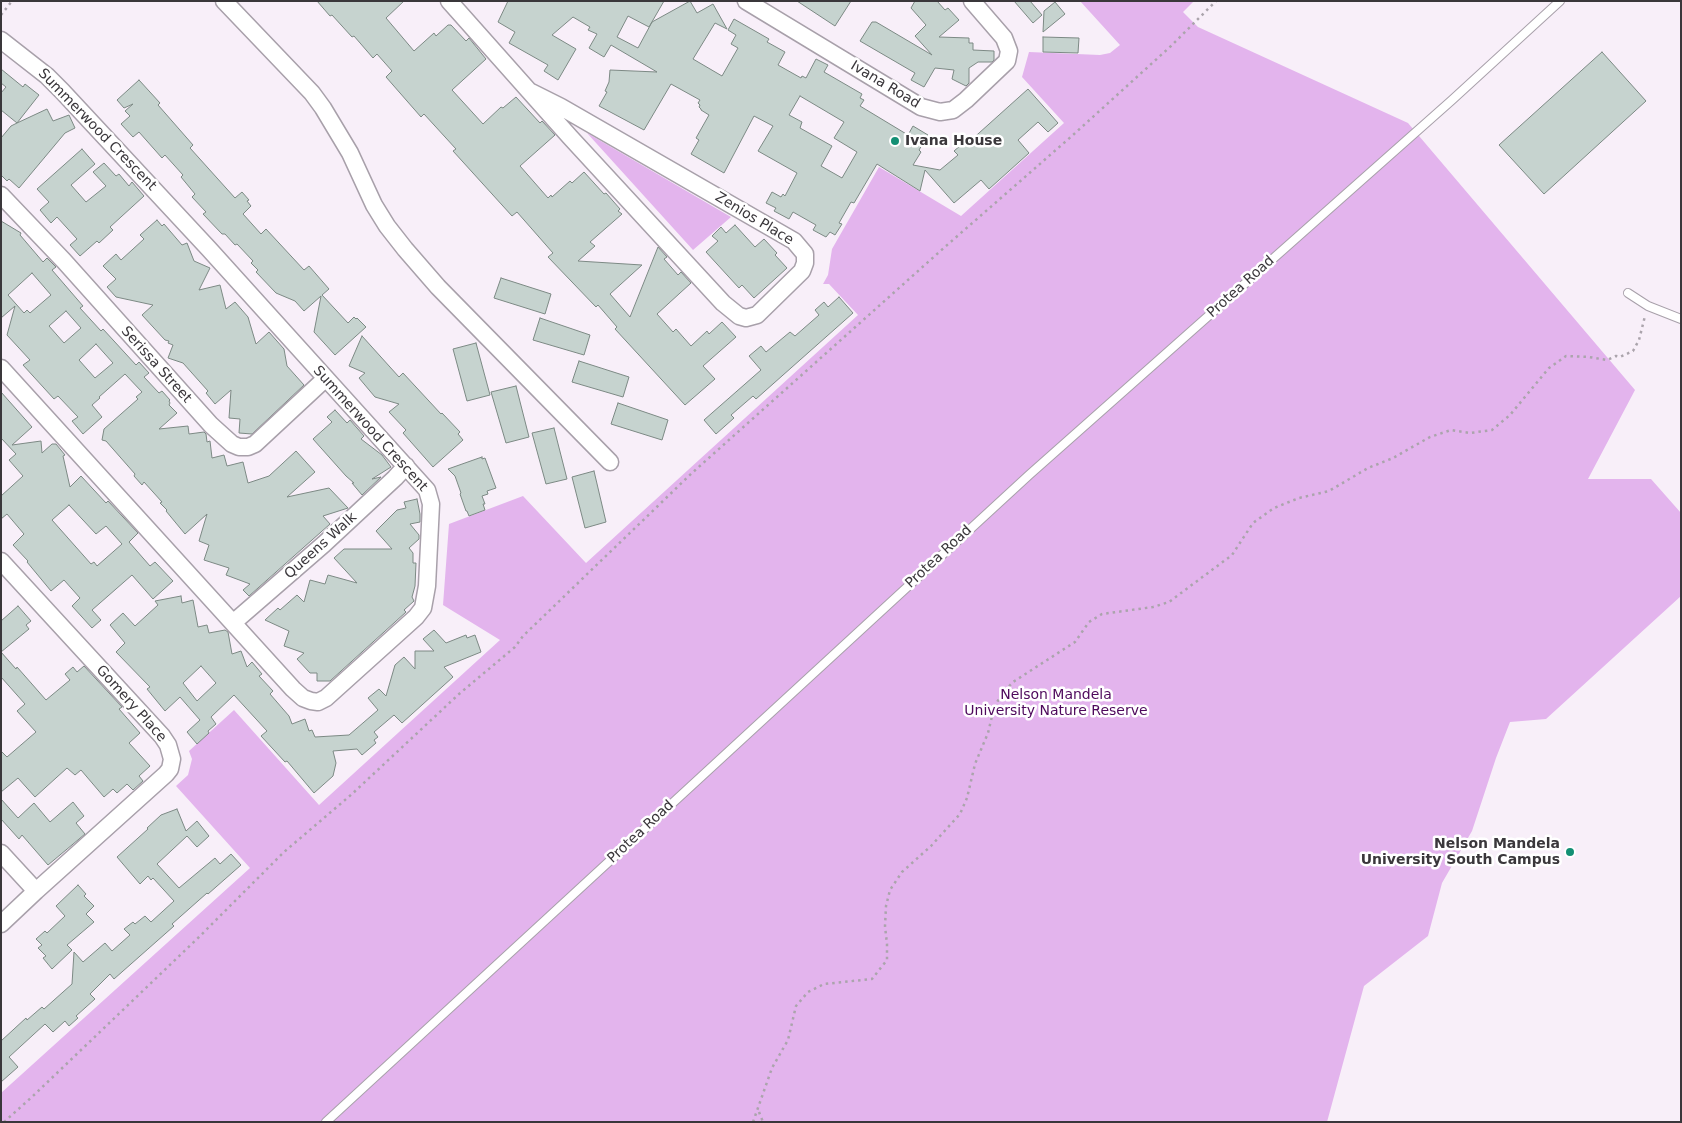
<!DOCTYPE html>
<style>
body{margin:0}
#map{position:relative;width:1682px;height:1123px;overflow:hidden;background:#f8eff9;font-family:"DejaVu Sans",sans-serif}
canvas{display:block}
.frame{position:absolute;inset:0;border:2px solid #3a373b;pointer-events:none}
</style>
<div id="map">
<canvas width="1682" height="1123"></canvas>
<div class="frame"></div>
</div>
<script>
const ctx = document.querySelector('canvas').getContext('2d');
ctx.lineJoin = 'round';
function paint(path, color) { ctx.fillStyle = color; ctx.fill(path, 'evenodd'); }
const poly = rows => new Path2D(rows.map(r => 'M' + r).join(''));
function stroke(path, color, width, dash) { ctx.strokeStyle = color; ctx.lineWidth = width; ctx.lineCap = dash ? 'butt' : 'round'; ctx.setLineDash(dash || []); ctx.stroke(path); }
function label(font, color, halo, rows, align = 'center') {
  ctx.font = font + ' "DejaVu Sans",sans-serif'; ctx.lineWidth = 5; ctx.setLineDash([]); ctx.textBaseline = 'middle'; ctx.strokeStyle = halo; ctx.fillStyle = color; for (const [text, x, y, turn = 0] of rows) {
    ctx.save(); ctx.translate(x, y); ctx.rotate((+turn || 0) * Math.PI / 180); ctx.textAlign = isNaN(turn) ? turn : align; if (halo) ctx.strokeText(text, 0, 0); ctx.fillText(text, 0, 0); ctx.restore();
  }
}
paint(poly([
 [1080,1,1194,1,1183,12,1198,27,1408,123,1635,390,1588,479,1651,479,1681,513,1681,596,1546,719,1510,722,1496,758,1472,831,1442,883,1428,936,1364,986,1327,1122,1,1122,1,1093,250,868,176,786,188,775,192,759,189,751,234,710,319,805,500,640,443,605,449,524,523,496,586,563,858,315,829,284,823,284,828,275,832,249,879,167,961,216,1064,123,1022,77,1029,52,1100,55,1110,53,1120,45],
 [587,133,731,217,693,250]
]), '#e3b4ed');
const building = poly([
 [317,1,404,1,386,18,414,51,434,33,436,36,448,25,451,25,466,41,469,38,486,59,452,90,483,124,501,107,503,108,516,97,540,123,542,121,555,135,520,166,548,198,551,195,552,197,570,181,572,183,584,172,604,194,606,193,620,209,618,211,622,214,590,242,595,246,578,261,642,265,610,294,630,317,658,247,667,257,664,259,678,275,681,272,691,283,657,314,673,332,676,329,691,346,707,331,709,334,722,322,736,337,703,366,715,379,685,405,615,329,617,327,598,305,596,307,548,257,553,253,517,212,512,216,453,151,456,149,424,114,421,117,386,77,392,71,377,54,373,58,354,36,352,37,332,15,330,16,317,1],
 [508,1,664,1,649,27,628,16,617,37,638,48,652,22,690,1,697,13,713,4,727,29,715,23,693,59,722,76,738,48,731,44,736,35,728,30,734,19,769,39,767,42,785,52,778,65,801,78,802,76,806,78,816,59,828,65,824,72,862,94,860,98,864,100,860,106,908,135,913,126,928,135,919,150,921,152,913,165,940,170,958,155,954,151,967,140,969,142,1028,89,1058,123,1048,132,1038,122,1018,140,1029,153,989,189,981,180,954,203,925,170,920,191,877,164,854,203,851,202,839,223,842,224,835,235,830,232,826,237,813,230,816,225,793,212,789,219,774,211,776,208,766,203,772,192,781,197,783,194,785,196,797,173,758,151,773,126,754,116,724,173,691,154,699,140,696,138,709,115,701,110,701,109,699,107,700,105,698,103,700,100,671,84,644,130,599,106,607,92,605,91,609,82,610,70,657,72,611,45,604,57,589,48,597,34,588,30,590,27,573,17,552,35,576,49,558,80,544,71,548,65,509,43,515,32,498,22,508,1],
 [800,96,844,122,834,138,857,152,842,178,821,166,832,146,800,128,802,122,789,115,800,96],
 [797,1,851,1,835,26,797,1],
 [915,1,937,1,945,10,948,8,959,20,939,37,969,38,969,43,973,43,973,50,994,51,994,60,992,62,978,62,969,68,969,83,966,86,952,79,954,70,935,68,924,87,911,80,915,73,860,41,872,22,876,22,932,55,915,36,926,25,911,8,915,1],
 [1014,1,1030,1,1042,15,1033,23,1014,1],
 [1055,2,1065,14,1043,32,1044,11,1055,2],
 [1043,37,1079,38,1078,53,1043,52,1043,37],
 [1602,52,1646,101,1544,194,1499,145,1602,52],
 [1,69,23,87,25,84,39,95,17,123,47,109,53,121,69,115,75,128,65,133,19,188,9,179,7,181,1,175,1,138,11,126,17,123,1,110,1,93,6,87,1,83,1,69],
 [139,80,160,103,158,105,193,145,190,148,235,198,242,192,249,200,247,201,251,206,243,214,261,234,266,229,304,270,309,266,329,289,322,295,348,323,354,317,356,319,357,318,366,327,335,355,314,332,321,296,304,311,295,301,276,293,256,272,258,270,251,263,253,261,237,244,235,245,225,234,222,234,203,214,206,212,192,197,195,194,181,177,183,175,165,155,162,158,139,132,133,137,121,124,130,116,125,111,133,104,124,108,117,100,139,80],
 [82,149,95,164,71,185,86,202,106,186,93,172,104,163,116,176,119,174,129,186,132,182,144,196,110,227,113,230,99,243,97,241,80,256,70,245,77,239,57,217,51,223,40,210,49,202,37,189,82,149],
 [157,220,162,226,164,224,182,245,187,243,194,261,210,268,199,290,220,285,226,309,235,302,248,317,256,344,269,332,284,349,287,366,304,385,252,434,239,433,240,419,229,418,231,390,215,404,206,393,208,391,183,363,168,358,173,345,168,343,169,341,165,340,142,315,153,305,116,297,107,287,116,279,103,266,116,254,121,260,144,239,140,235,157,220],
 [1,221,21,233,20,235,43,262,47,258,56,267,52,270,83,306,80,308,101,331,103,329,136,365,139,362,149,373,144,377,159,393,162,391,170,400,169,401,170,403,169,405,177,413,159,429,188,426,189,434,204,432,206,434,207,442,210,441,212,458,224,455,227,466,243,462,248,483,269,476,296,451,315,472,287,497,329,488,348,508,323,516,330,524,249,596,243,590,250,584,226,575,229,568,204,560,209,545,199,541,207,514,185,534,166,511,167,510,160,503,162,502,144,482,142,485,134,476,135,474,106,441,102,440,104,429,138,399,136,397,142,392,125,374,99,397,100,398,92,405,102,417,83,434,72,421,78,417,58,396,54,399,23,365,30,360,7,335,15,306,1,318,1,221],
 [32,273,51,295,30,313,27,310,24,313,8,295,32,273],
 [66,311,81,328,64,343,49,326,66,311],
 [96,344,113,363,95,378,79,360,96,344],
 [735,225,755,247,764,239,777,253,775,255,787,268,754,298,742,285,739,288,706,252,718,241,712,236,721,227,726,233,735,225],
 [501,278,551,294,545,314,494,298,501,278],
 [839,297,853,313,756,399,753,396,731,415,734,418,716,434,704,420,761,370,749,356,761,346,766,352,790,332,795,336,819,315,815,310,824,302,828,307,839,297],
 [540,318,590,335,584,355,533,340,540,318],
 [362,336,399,377,403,373,441,414,442,413,460,432,458,434,463,440,433,467,403,433,406,430,389,412,399,404,375,397,359,378,365,373,349,366,362,336],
 [476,343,490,395,467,401,453,349,476,343],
 [579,361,629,377,623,397,572,382,579,361],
 [516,386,529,437,506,443,491,392,516,386],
 [1,392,32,427,12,445,41,441,42,453,52,444,56,444,65,455,63,456,70,487,81,476,106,503,108,501,138,533,129,542,150,566,155,562,173,581,153,599,132,575,92,610,101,620,92,628,72,606,80,598,64,580,51,591,27,562,28,561,13,545,24,534,7,514,1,519,1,496,23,476,9,460,16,454,1,438,1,392],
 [69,505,96,534,106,526,122,544,97,566,94,562,91,564,52,520,69,505],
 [618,403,668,420,662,440,611,424,618,403],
 [335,410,347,423,350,420,364,436,361,439,382,455,391,467,372,479,381,477,362,495,352,483,354,483,346,476,313,439,332,422,327,417,335,410],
 [554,428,567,479,546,484,532,433,554,428],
 [482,457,482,459,485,458,496,488,487,491,488,494,482,496,485,504,483,504,485,510,469,516,467,511,466,511,460,494,461,493,455,476,448,469,482,457],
 [594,471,606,522,585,528,572,477,594,471],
 [417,499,420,514,420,522,410,524,419,535,419,539,409,548,413,553,413,563,416,563,415,586,412,597,414,601,404,610,406,612,330,681,317,681,317,673,310,673,297,659,304,653,284,646,289,631,265,620,278,608,280,610,297,595,304,602,310,580,325,584,328,575,357,583,334,558,344,549,392,549,376,531,397,510,406,508,404,502,417,499],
 [181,596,182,603,193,600,198,627,207,625,209,633,225,630,228,632,232,654,241,651,247,667,252,662,262,674,259,676,273,691,270,694,289,716,292,724,305,719,309,731,312,730,315,737,349,735,378,710,368,698,379,689,386,696,395,665,404,657,415,669,415,651,434,651,423,639,434,630,446,643,466,635,467,638,475,635,481,652,444,667,453,677,402,723,394,715,374,732,378,737,374,740,376,743,362,755,357,749,333,751,336,763,333,776,314,793,287,761,285,762,261,736,267,731,234,695,211,717,216,724,208,731,209,733,197,744,187,732,200,720,180,697,165,711,147,689,150,687,116,652,125,643,110,625,123,613,135,626,158,605,155,601,181,596],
 [201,666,216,683,197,701,183,683,201,666],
 [18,606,31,621,26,625,29,629,1,652,1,621,18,606],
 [1,652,16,669,17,667,46,700,70,680,65,674,73,667,77,672,84,666,122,707,119,709,140,733,129,743,150,766,139,776,143,781,133,790,127,784,117,793,113,789,104,797,81,770,75,775,67,768,35,797,18,778,1,792,1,751,7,757,36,732,17,711,25,704,1,677,1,652],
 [1,799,18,818,34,803,50,822,73,802,84,816,76,823,85,834,48,865,22,835,19,839,1,819,1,799],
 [177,809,186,831,197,821,209,836,197,847,187,836,157,864,179,888,215,858,220,864,231,854,241,865,208,894,207,893,172,924,174,926,114,979,110,974,90,994,95,999,76,1016,78,1018,69,1026,65,1021,53,1032,45,1024,9,1057,18,1067,1,1082,1,1041,26,1018,27,1020,42,1007,44,1009,72,984,74,952,83,962,105,943,112,951,130,935,124,929,133,922,135,924,145,916,151,922,174,901,153,878,151,880,148,876,140,884,117,857,148,829,147,828,161,815,177,809],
 [78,885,86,894,84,896,94,906,86,914,94,922,67,945,72,950,52,969,43,958,46,956,38,948,42,945,36,939,45,931,47,933,65,916,56,906,78,885]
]);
paint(building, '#c6d3cf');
stroke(building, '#7c8984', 1);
const lane = poly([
 [1628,293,1648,306,1681,319],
 [326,1122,1029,475,1452,100,1560,1]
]);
const street = poly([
 [224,1,312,93,323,108,350,153,374,205,387,226,405,249,438,287,610,462],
 [449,1,570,137,723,303,739,316,746,318,757,315,802,271,805,263,805,254,794,241,561,107,531,92],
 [746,1,921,107,940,112,953,110,966,100,1007,61,1009,51,1004,38,972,1],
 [1,40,47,76,62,91,209,249,427,490,431,504,427,586,423,608,416,617,326,698,318,702,311,701,303,698,293,689,1,368],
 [1,195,64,261,211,425,232,444,239,447,248,447,255,444,325,379],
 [1,561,162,736,168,745,172,759,170,769,166,774,36,891,1,853],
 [234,622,324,544,395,478,406,466],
 [1,924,36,891]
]);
stroke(lane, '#a8a0aa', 10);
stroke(street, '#a8a0aa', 19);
stroke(poly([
 [1,15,12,1],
 [759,1112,763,1122],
 [4,1122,33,1096,199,937,284,852,352,794,459,694,515,647,523,636,692,473,946,246,1073,135,1171,46,1216,1],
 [753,1122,772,1068,788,1040,796,1006,808,992,824,984,872,979,887,960,887,944,885,926,886,906,890,890,902,872,931,846,960,814,967,798,975,764,988,733,994,708,1001,695,1013,682,1075,642,1089,622,1102,614,1153,607,1169,602,1232,555,1253,523,1274,508,1299,498,1329,491,1368,468,1393,458,1430,437,1451,430,1470,433,1492,430,1510,415,1549,368,1566,356,1589,357,1607,360,1616,356,1620,357,1633,351,1639,340,1645,316]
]), '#aba4ac', 2.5, [2.5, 4]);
stroke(lane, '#fff', 8);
stroke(street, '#fff', 16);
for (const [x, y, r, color] of [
 [895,141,5,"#138f74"],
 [1570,852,5,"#138f74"]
]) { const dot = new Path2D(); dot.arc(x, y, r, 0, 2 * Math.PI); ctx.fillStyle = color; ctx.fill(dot); stroke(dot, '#fff', 2); }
label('14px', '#3a373b', '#fff', [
 ["Ivana Road",885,85,31],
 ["Summerwood Crescent",97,130,46],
 ["Zenios Place",754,219,31],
 ["Protea Road",1241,287,-42],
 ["Serissa Street",156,365,48],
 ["Summerwood Crescent",370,429,48],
 ["Queens Walk",321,546,-42],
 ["Protea Road",939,557,-43],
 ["Gomery Place",131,704,48],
 ["Protea Road",641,832,-43]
]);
label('bold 14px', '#3a373b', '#fff', [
 ["Ivana House",905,141],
 ["Nelson Mandela",1560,844,"right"],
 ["University South Campus",1560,860,"right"]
], 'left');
label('14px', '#4e095c', '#fff', [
 ["Nelson Mandela",1056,695],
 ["University Nature Reserve",1056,711]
]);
</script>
